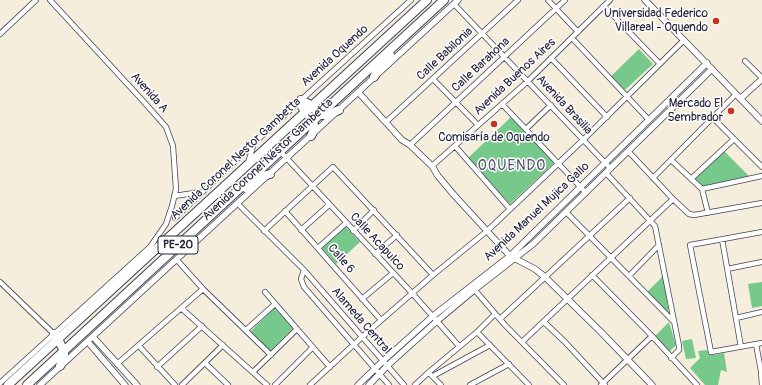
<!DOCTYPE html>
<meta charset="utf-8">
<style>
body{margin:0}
canvas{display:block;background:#f6eedd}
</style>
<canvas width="762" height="385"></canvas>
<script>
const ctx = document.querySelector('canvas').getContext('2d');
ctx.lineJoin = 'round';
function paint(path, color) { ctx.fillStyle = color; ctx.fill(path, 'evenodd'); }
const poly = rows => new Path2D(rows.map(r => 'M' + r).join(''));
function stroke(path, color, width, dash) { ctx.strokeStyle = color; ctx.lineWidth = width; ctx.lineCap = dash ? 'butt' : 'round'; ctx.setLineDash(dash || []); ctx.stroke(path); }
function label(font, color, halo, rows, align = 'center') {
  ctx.font = font + ' Pangolin,sans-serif'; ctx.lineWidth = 3; ctx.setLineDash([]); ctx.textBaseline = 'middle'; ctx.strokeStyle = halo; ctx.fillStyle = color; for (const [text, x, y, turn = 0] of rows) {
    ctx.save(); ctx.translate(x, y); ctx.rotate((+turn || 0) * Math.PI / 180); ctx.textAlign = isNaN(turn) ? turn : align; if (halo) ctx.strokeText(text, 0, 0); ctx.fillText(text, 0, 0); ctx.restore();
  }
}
paint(poly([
 [639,49,653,64,625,90,611,76],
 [511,117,554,163,510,204,468,158],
 [724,151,749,176,705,186,699,185,694,179],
 [345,226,360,242,336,264,322,248],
 [663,273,669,314,647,292,661,278],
 [762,282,762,306,752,308,748,284],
 [274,308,294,327,270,351,251,331],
 [669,322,676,345,669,352,655,336],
 [692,339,696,358,686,359,682,341],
 [707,350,709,354,713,355,724,353,727,372,721,370,718,385,705,385,690,368,700,358,698,351]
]), '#77c98b');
const minor = poly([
 [548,0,578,32],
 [454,4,610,168],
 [604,6,660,64],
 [0,34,36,0],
 [572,38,649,120],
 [551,58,607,117],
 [745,61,762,78],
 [433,79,478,125],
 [502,104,586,193],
 [713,118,762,167],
 [386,122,518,0],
 [526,129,551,105],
 [410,145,565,0],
 [455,146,510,209],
 [280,151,412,293,459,346],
 [628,151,673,199,689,214,694,215,762,203],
 [671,160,702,189,762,176],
 [248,163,254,143,411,0],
 [432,166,528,81,610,0],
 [606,173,655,226,679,346,679,350,671,358],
 [653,178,736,94],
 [691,179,734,139],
 [702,189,708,213],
 [174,196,201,192],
 [238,204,304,270,404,385],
 [285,211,381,320],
 [566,212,673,321],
 [175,218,253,144],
 [301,230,329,205],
 [264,231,333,167,433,275],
 [353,231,374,210],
 [762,232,690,245,711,352,762,343],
 [722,239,741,347],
 [318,248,346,223],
 [375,254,397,235],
 [177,260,203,289,271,355],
 [727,269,762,262],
 [304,270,301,279,304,287,389,385],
 [592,275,652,336,697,385],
 [629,276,659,245],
 [0,282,54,334],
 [473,288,505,325,564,385],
 [265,292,330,367],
 [362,299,393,273],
 [181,308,267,385],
 [736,318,762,312],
 [500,319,630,198],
 [544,322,565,342,605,385],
 [246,330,275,304],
 [477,332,529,385],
 [522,342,673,199],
 [756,344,761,371,762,385],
 [139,346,175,385],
 [205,363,228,385],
 [117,364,203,289],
 [157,367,202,326],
 [253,372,297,329],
 [431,375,441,385],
 [433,376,490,345],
 [0,383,150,247,166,224,172,206,176,189,173,146,166,127,144,102,50,0],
 [182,385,223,345],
 [275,385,313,347],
 [310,385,362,337,433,275,487,231,583,140,684,40],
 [415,385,429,372,477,332,495,314],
 [470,385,509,364],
 [601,385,652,336]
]);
const tertiary = poly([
 [645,0,762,121],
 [358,92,402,140,410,145,432,166,438,176,454,195,510,256,535,269,545,277,601,332,652,385],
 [741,98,762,79],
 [93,337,137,385],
 [88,342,125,385],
 [40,385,458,0],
 [358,385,383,361,433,316,510,256,707,63],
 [369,385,387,366,437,321,474,290,533,244,712,69]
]);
const trunk = poly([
 [374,77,378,69,390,55],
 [301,100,311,105,320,115,326,115,339,110],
 [302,107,313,121,314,125,314,130,311,136],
 [246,188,263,176,270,174],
 [54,334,58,339,64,351,64,359,60,366],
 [8,385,427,0],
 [27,385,444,0]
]);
stroke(minor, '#424153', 6);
stroke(tertiary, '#424153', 7);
stroke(trunk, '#424153', 10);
stroke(minor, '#fff', 4.5);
stroke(tertiary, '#fff', 5.5);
stroke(trunk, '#fff', 8);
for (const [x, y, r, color] of [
 [716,21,4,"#c8321e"],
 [731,111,4,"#c8321e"],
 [494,124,4,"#c8321e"]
]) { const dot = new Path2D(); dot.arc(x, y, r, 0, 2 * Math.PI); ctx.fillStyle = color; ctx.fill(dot); stroke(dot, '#fff', 1.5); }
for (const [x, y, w] of [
 [178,245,40]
]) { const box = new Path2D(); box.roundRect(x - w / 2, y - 9, w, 18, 3); ctx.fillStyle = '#fff'; ctx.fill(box); stroke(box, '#22223b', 1); }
label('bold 11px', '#22223b', null, [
 ["PE-20",178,245]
]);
label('12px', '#22223b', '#fff', [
 ["Universidad Federico",708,14],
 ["Villareal - Oquendo",708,28],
 ["Mercado El",723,104],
 ["Sembrador",723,118],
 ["Comisaría de Oquendo",494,138,"center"]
], 'right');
label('12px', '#22223b', '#fff', [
 ["Calle Babilonia",445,54,-43],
 ["Avenida Oquendo",335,56,-42],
 ["Calle Barahona",481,65,-43],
 ["Avenida Buenos Aires",515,77,-43],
 ["Avenida A",149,93,48],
 ["Avenida Brasilia",564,105,47],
 ["Avenida Coronel Nestor Gambetta",236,159,-43],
 ["Avenida Coronel Néstor Gambetta",268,160,-43],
 ["Avenida Manuel Mujica Gallo",537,212,-43],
 ["Calle Acapulco",377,242,47],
 ["Calle 6",341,259,49],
 ["Alameda Central",361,321,49]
]);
ctx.letterSpacing = '1px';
label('14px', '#544c73', '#fff', [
 ["OQUENDO",512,166]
]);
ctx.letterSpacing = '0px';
</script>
